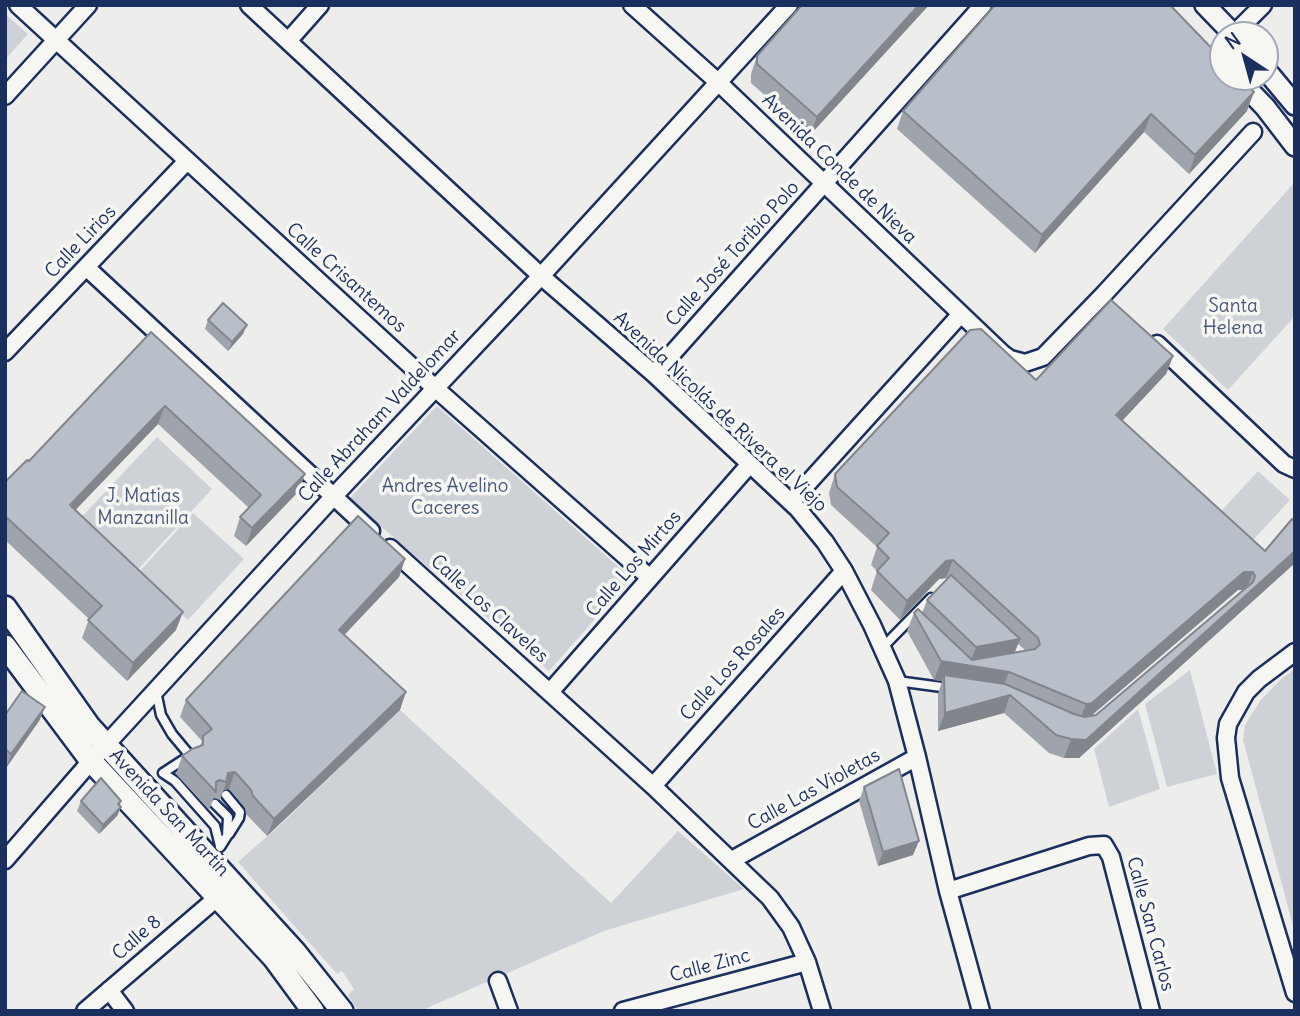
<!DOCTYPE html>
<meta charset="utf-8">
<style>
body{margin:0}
#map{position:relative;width:1300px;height:1016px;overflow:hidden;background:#edeeec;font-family:Delius,sans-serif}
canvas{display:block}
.frame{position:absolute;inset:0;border:7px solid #1b2f5e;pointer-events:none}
.north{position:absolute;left:1209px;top:21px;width:70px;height:70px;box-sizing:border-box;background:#f6f6f2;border:2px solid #9ea6b7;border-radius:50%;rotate:324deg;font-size:19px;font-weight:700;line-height:28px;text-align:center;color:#1b2f5e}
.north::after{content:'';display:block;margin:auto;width:24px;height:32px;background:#1b2f5e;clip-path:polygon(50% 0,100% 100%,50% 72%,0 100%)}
</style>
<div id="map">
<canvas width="1300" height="1016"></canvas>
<div class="frame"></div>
<div class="north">N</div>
</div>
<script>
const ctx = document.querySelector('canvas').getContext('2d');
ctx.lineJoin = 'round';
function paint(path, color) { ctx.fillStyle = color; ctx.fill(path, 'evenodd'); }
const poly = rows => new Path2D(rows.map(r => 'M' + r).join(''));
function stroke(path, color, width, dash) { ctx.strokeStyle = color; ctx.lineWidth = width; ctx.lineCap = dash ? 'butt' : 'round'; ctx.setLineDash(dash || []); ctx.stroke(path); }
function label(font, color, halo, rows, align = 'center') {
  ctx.font = font + ' Delius,sans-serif'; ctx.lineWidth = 7; ctx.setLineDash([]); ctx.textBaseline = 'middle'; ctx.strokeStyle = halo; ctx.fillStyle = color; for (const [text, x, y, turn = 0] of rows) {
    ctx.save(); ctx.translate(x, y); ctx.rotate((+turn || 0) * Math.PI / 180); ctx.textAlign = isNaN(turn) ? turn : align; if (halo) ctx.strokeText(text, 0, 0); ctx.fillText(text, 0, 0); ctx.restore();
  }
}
paint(poly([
 [5,14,28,34,5,60],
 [1295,182,1295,316,1228,390,1163,329],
 [437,406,631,578,549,671,349,499],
 [157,437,212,489,132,576,75,524],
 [1258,471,1290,500,1245,549,1213,520],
 [193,513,244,559,188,620,137,574],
 [1295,669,1295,933,1243,740,1245,725,1260,701,1280,680],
 [1190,670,1217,774,1167,787,1145,704],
 [1138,709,1160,789,1109,807,1094,749],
 [400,710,611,903,678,831,744,889,604,931,420,1011,358,1011,348,995,354,989,342,971,337,974,238,862,279,826]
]), '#ced2d7');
const service = poly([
 [882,648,931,598],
 [897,681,949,688],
 [156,691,161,715,172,734,192,758,183,760,163,773,175,781,215,826,220,846],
 [226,795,240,812,239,818,229,834],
 [215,804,228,817,227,836,220,847]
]);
const minor = poly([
 [18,5,435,388,650,578],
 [249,5,541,276,654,374,798,509,825,542,844,571,872,625,897,681,917,757,948,891,981,1011],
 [632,5,719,83,1003,354,1010,359,1025,363,1043,357,1104,294,1253,132],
 [1233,35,1263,5],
 [289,40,320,5],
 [1216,56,1223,47],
 [5,96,88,5],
 [86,267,371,531],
 [1157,344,1284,464,1295,469],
 [5,352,187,161],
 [654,374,983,5],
 [791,502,961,314],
 [390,548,653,786,770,898,791,927,807,962,822,1011],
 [1295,652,1259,679,1246,692,1228,724,1226,738,1230,778,1295,993],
 [550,692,750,464],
 [653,786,844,571],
 [5,860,91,761,333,497,541,276,789,5],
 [732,860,917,757],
 [948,891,1089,846,1104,845,1111,857,1151,1011],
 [498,981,509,1011],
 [109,990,125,1011],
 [85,1011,218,897],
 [623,1011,807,962]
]);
const tertiary = poly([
 [1205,5,1234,35],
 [1265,69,1295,105],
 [1236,77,1265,107,1295,146]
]);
const secondary = poly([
 [5,607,89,726,295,952,342,1011],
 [5,646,91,761,274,958,313,1011]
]);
stroke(service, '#1b2f5e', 13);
stroke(minor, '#1b2f5e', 21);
stroke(tertiary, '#1b2f5e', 24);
stroke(secondary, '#1b2f5e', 26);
stroke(service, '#f6f6f2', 8);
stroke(minor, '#f6f6f2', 16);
stroke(tertiary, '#f6f6f2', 19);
stroke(secondary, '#f6f6f2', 21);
paint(poly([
 [929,5,810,135,751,83,751,74,757,56],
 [903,111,1247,111,1189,174,1144,132,1035,253,897,129],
 [208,320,243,334,228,351,205,329],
 [151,332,305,474,298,492,246,546,234,536,240,517,249,508,158,424,75,510,176,630,127,681,82,638,89,619,5,540,5,482,29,461],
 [1173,356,1166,374,1122,420,1265,551,1295,522,1295,563,1079,758,1064,758,1049,753,1004,713,938,731,938,694,942,681,934,680,907,631,914,613,922,613,927,600,947,579,946,578,939,579,900,620,871,590,877,571,871,565,877,547,831,505,829,493,835,474,1036,380],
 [1238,590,1243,590,1096,715,1091,716],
 [1018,644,1026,651,1014,653],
 [405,559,399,577,344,635,400,710,267,836,246,814,245,808,229,789,224,790,220,800,214,798,209,810,176,774,182,756,200,746,202,741,180,717,186,700],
 [45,707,39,721,6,768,5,767,5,715],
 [864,787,913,855,878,866,859,801],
 [81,801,121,801,119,805,121,807,117,816,99,834,77,811]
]), '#9fa4ac');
paint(poly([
 [919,5,929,5,810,135,817,117],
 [1254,92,1247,111,1189,174,1195,155],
 [1151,114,1144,132,1035,253,1042,235],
 [247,325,243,334,228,351,232,342],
 [1173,356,1166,374,1110,434,1116,415],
 [165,406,158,424,63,523,70,505],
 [305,474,298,492,246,546,252,528],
 [1295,551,1295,563,1079,758,1064,758,1071,739],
 [405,559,399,577,332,648,339,630],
 [953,560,946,578,939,579,900,620,907,601,946,561],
 [1244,572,1253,572,1246,590,1238,590,1085,721,1079,722,1086,704],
 [183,612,176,630,127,681,133,663],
 [1020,639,1013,657,969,665,976,647],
 [941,661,1009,672,1002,690,944,675,942,681,934,680],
 [406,692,400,710,267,836,274,819],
 [1010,695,1004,713,938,731,945,713],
 [45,707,39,721,6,768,11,754],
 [235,772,229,789,224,790,226,782,228,773],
 [121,801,118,810,121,807,117,816,99,834,103,825],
 [919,841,913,855,878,866,883,852]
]), '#82868c');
const building = poly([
 [802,5,919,5,817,117,757,64,757,56,802,5],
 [995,5,1170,5,1223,60,1223,77,1239,77,1254,92,1195,155,1151,114,1042,235,903,111,995,5],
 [1111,300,1173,356,1116,415,1265,551,1292,519,1295,522,1295,551,1086,740,1071,739,1056,735,1010,695,945,713,944,675,1005,684,1074,714,1084,717,1096,715,1253,582,1255,576,1253,572,1244,572,1092,703,1086,704,1009,672,941,661,914,613,918,609,972,660,1035,649,1040,644,1038,638,953,560,946,561,907,601,877,571,889,558,877,546,889,533,837,487,835,474,970,330,981,329,1036,380,1111,300],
 [223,303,247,325,232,342,208,320,223,303],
 [151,332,305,474,252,528,240,517,261,495,165,406,70,505,183,612,133,663,88,620,102,606,5,516,5,482,27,460,29,461,151,332],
 [358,516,405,559,339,630,406,692,274,819,253,796,251,790,235,772,228,773,226,782,220,780,216,782,216,792,182,756,192,749,203,745,203,736,212,729,186,700,358,516],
 [951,575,1020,639,976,647,927,600,951,575],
 [22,691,45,707,11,754,5,749,5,715,22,691],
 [899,769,919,841,883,852,864,787,899,769],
 [101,778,121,801,118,804,121,807,103,825,81,801,101,778]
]);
paint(building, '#b9bfc8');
stroke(building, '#82868c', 2);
label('19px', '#1b2f5e', '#f6f6f2', [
 ["Avenida Conde de Nieva",839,169,44],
 ["Calle Lirios",81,242,-46],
 ["Calle José Toribio Polo",733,254,-48],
 ["Calle Crisantemos",346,278,42],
 ["Avenida Nicolás de Rivera el Viejo",720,412,43],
 ["Calle Abraham Valdelomar",380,416,-47],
 ["Calle Los Mirtos",634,564,-49],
 ["Calle Los Claveles",489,609,42],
 ["Calle Los Rosales",733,664,-48],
 ["Calle Las Violetas",814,790,-29],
 ["Avenida San Martín",169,813,47],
 ["Calle San Carlos",1150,924,75],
 ["Calle 8",137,938,-41],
 ["Calle Zinc",710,966,-15]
]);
label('19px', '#48587c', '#f6f6f2', [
 ["Santa",1233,307],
 ["Helena",1233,329],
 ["Andres Avelino",445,487],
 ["Caceres",445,509],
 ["J. Matias",143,497],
 ["Manzanilla",143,519]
]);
</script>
